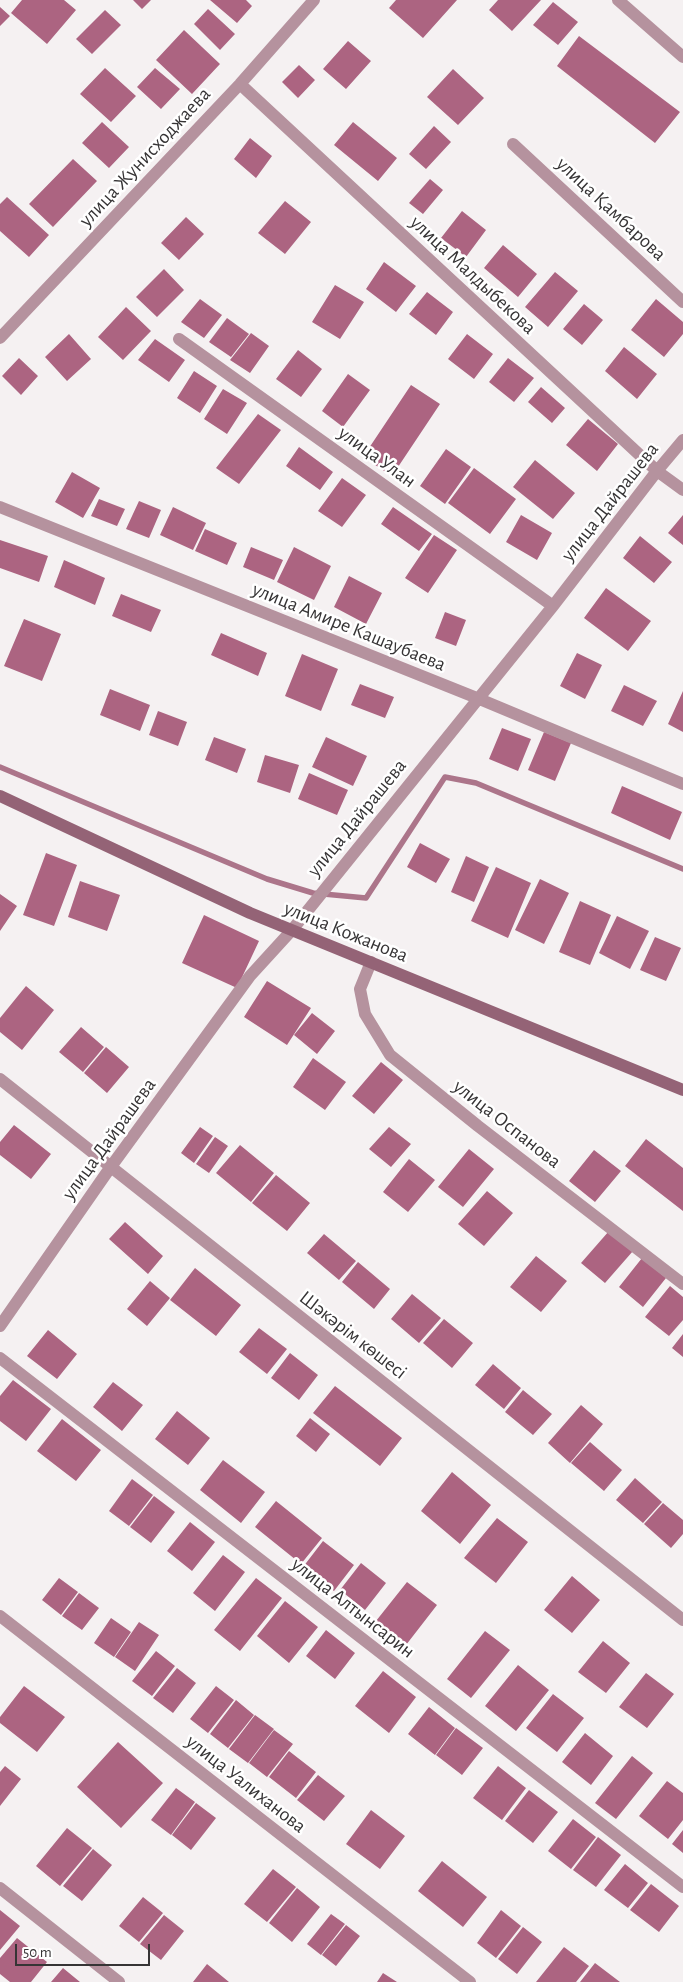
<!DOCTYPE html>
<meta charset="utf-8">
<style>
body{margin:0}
#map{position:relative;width:683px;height:1982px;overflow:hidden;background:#f5f1f2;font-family:"Alegreya Sans",sans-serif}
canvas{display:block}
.scale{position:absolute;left:15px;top:1944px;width:135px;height:22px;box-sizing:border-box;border:2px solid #363435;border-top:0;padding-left:6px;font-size:15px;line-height:18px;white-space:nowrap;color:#363435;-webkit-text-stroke:4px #fff;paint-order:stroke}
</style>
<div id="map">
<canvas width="683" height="1982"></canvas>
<div class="scale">50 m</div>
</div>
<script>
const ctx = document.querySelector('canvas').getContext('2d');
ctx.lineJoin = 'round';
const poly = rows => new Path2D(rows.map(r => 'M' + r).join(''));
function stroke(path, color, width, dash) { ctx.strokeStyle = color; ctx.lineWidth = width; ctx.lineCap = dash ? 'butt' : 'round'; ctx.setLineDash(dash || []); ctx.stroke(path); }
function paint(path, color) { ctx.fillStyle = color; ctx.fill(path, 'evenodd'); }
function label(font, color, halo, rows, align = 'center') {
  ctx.font = font + ' "Alegreya Sans",sans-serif'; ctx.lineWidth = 5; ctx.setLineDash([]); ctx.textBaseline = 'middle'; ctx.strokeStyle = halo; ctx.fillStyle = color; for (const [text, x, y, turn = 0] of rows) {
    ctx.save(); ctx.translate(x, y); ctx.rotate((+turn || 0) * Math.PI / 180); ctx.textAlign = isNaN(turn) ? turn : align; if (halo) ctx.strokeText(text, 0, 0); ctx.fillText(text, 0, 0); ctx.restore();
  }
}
stroke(poly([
 [0,767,267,879,313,893,366,898,445,777,476,783,683,869]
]), '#ac758a', 5.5);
paint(poly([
 [22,0,64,0,76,10,47,44,11,13],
 [133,0,151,0,142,9],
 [210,0,246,0,252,6,237,23],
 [396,0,457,0,423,38,389,8],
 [498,0,541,0,512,31,489,10],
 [553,2,578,22,558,45,533,25],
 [0,7,10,16,0,26],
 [208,9,235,34,220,50,194,24],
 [105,10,121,25,92,54,76,39],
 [184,30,220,64,192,94,156,60],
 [579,36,680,112,655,143,557,66],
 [348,41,371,61,346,89,323,69],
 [299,65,315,80,298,98,282,82],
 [105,68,136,96,111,122,80,94],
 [155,68,180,89,161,109,137,87],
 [453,69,484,98,458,125,427,97],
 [102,122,129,147,109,168,82,143],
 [353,122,397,158,378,181,334,145],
 [434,126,451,142,426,169,409,154],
 [250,138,272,156,256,178,234,159],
 [73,159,97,181,53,227,29,204],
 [430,179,443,190,423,214,409,203],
 [7,197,49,235,29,257,0,231,0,204],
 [285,201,311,222,285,254,258,233],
 [462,211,486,230,466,257,441,238],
 [186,217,204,234,179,260,161,243],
 [503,245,537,274,518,297,484,268],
 [384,262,416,286,396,312,366,289],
 [164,269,184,290,157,317,136,297],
 [555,272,578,291,548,327,525,307],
 [335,285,364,302,340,339,312,322],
 [427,292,453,312,436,335,409,314],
 [200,299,222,315,204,338,181,322],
 [656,299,683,322,683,334,664,357,631,330],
 [584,304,603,320,582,345,563,329],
 [126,307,151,331,123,360,98,337],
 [227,318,249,334,231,357,209,342],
 [251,333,269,346,250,373,230,360],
 [69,334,91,359,67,381,45,357],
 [467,334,493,354,474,379,448,359],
 [155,339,185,360,169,382,138,360],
 [624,347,657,374,637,399,605,371],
 [298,350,322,369,301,397,276,379],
 [19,358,38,376,21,395,2,376],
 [508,358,534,378,514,402,489,382],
 [194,371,217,386,200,413,177,398],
 [348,374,370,390,343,427,322,411],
 [411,385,440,404,392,476,363,457],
 [541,387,565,408,552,423,528,402],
 [223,389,247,403,227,434,204,419],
 [258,414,281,430,239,484,216,468],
 [588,419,618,444,597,471,566,445],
 [299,447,333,472,320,490,286,466],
 [446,449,471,467,445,504,420,486],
 [535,460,575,493,553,519,513,487],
 [474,468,516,499,490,534,448,503],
 [72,472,100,488,83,518,55,502],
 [342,478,366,495,342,527,318,511],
 [99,499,125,509,117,526,91,516],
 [139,501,161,510,149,538,126,529],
 [173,507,206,523,193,550,160,535],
 [393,507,432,534,419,551,381,524],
 [521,515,552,533,537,560,506,542],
 [683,515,683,545,668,533],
 [205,529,237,543,227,565,195,551],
 [434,535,457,550,428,593,405,578],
 [640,536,672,562,654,583,623,558],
 [0,540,48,556,39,582,0,568],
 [251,547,283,560,274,580,243,567],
 [294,547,331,566,314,600,277,582],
 [64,560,105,578,95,605,54,587],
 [349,576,382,593,366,624,334,607],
 [606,588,651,621,628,651,584,618],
 [121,594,161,610,151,632,112,616],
 [445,612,466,620,456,646,435,638],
 [24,619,61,634,42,681,4,666],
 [221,633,267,653,258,676,211,655],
 [577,653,602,665,585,699,560,686],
 [302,654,338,669,321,711,285,696],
 [360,684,394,697,385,718,351,705],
 [624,685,657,701,643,726,611,711],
 [110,689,150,705,140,731,100,715],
 [683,691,683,732,668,724],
 [158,711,187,722,178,746,149,735],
 [502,728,531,739,518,771,489,759],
 [544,732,571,743,555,781,528,770],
 [214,737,246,749,237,773,205,760],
 [326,737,367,756,353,786,312,767],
 [265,755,299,765,290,793,257,782],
 [309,773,348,790,337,815,298,799],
 [622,786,682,812,670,840,611,813],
 [420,843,450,859,436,883,407,867],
 [46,853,77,865,54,926,23,915],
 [466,856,489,867,474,902,451,892],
 [496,867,531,883,508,938,471,921],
 [540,879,569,893,544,944,515,930],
 [80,881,120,895,107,931,68,917],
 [0,894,17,906,0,931],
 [580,901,611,915,590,965,559,952],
 [204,915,259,941,237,988,182,963],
 [617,916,649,931,630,969,599,953],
 [655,937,681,948,666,981,640,970],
 [267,981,311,1008,287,1045,244,1017],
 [26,986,54,1010,22,1050,0,1032,0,1018],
 [312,1013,335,1031,317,1054,294,1035],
 [81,1027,104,1047,83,1072,59,1052],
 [106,1047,129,1067,107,1093,84,1073],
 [313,1058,346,1082,325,1110,293,1087],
 [381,1062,403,1080,374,1114,352,1096],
 [14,1125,51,1154,31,1179,0,1155,0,1142],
 [200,1127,213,1136,194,1163,181,1153],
 [389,1127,411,1144,391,1167,369,1149],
 [215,1137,228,1146,209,1173,196,1164],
 [646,1139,683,1168,683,1211,625,1166],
 [240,1145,274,1173,251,1202,216,1173],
 [469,1149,494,1169,463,1207,438,1187],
 [594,1150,621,1171,595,1202,569,1181],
 [409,1159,435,1180,408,1212,383,1192],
 [276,1175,310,1203,287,1231,252,1203],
 [487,1191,513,1213,484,1246,458,1224],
 [125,1222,163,1256,148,1274,109,1239],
 [609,1231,633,1251,605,1283,581,1263],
 [324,1234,356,1261,339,1280,307,1253],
 [536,1256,567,1281,541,1312,510,1287],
 [642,1258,666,1278,643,1307,619,1287],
 [358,1262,390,1289,374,1309,342,1282],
 [195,1268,241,1305,216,1336,170,1300],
 [150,1281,170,1298,147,1326,127,1309],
 [670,1286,683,1297,683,1320,669,1336,645,1317],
 [412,1294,441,1318,419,1343,391,1319],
 [444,1319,473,1343,452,1368,423,1343],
 [259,1328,287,1349,267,1374,239,1352],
 [48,1330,77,1354,57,1379,27,1356],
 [683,1334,683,1357,672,1348],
 [290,1353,318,1375,299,1400,271,1378],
 [493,1364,521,1388,504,1409,475,1385],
 [13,1380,51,1409,26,1441,0,1421,0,1396],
 [113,1382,143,1405,122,1431,93,1407],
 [335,1386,402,1438,380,1466,313,1413],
 [523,1390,552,1414,533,1435,505,1412],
 [581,1405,603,1424,570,1463,548,1443],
 [177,1411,210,1438,188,1465,155,1439],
 [310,1418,330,1434,316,1452,296,1436],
 [62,1419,101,1450,76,1481,37,1451],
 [590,1442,622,1470,604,1491,571,1463],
 [223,1460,265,1492,241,1523,200,1490],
 [452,1472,491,1505,460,1544,421,1511],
 [635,1478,662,1502,643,1523,616,1500],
 [132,1479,153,1495,129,1526,109,1511],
 [154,1496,175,1512,151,1543,130,1527],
 [276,1501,322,1538,301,1564,255,1527],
 [663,1503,683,1520,683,1534,671,1548,644,1524],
 [497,1518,528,1542,496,1583,464,1558],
 [190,1522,215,1542,192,1571,167,1551],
 [323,1541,354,1565,334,1591,303,1567],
 [223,1555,245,1572,215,1611,193,1593],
 [361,1563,386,1583,365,1610,340,1590],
 [572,1576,600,1600,572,1633,544,1610],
 [59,1578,78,1592,61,1615,42,1600],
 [256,1578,282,1598,240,1651,214,1630],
 [407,1582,437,1605,406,1645,376,1621],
 [79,1593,99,1608,82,1630,62,1616],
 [285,1601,318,1627,289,1663,257,1636],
 [111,1618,131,1632,114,1657,94,1643],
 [139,1622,159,1635,135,1671,115,1657],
 [326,1630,355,1653,335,1679,306,1656],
 [485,1631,510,1650,471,1698,447,1679],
 [603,1641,630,1663,606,1693,578,1672],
 [156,1651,175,1666,152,1696,132,1681],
 [518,1665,549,1690,516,1731,485,1706],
 [177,1668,196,1683,173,1713,153,1698],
 [383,1671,416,1697,389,1733,355,1706],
 [646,1673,674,1694,647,1728,619,1707],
 [24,1686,65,1717,37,1752,0,1723,0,1717],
 [216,1686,234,1700,208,1733,190,1719],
 [553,1694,584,1718,557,1752,526,1728],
 [236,1700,254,1715,228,1748,210,1734],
 [429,1707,455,1728,435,1755,408,1734],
 [255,1715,274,1729,248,1763,229,1749],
 [456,1728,483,1748,462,1775,436,1755],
 [274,1730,293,1744,267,1777,249,1763],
 [585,1733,613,1756,591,1785,562,1762],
 [118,1742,163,1783,121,1828,77,1787],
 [289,1751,316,1772,296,1798,269,1777],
 [632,1756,653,1773,616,1819,595,1803],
 [5,1766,21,1779,0,1806,0,1772],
 [498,1766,526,1788,502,1820,473,1798],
 [318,1775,345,1796,324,1821,297,1800],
 [667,1781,683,1793,683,1820,668,1839,639,1816],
 [176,1788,195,1802,171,1835,151,1820],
 [529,1790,558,1812,533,1843,505,1821],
 [196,1803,216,1818,191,1850,172,1835],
 [371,1810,405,1836,380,1869,346,1844],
 [573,1819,596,1837,571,1869,548,1851],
 [67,1828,92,1848,60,1886,36,1866],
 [683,1830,683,1853,672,1844],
 [598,1837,621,1855,596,1887,573,1870],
 [93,1849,112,1865,82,1901,63,1886],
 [442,1861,487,1897,463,1927,418,1891],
 [625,1864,648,1883,628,1908,604,1890],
 [273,1869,296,1887,267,1922,244,1904],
 [651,1884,679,1906,659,1932,630,1910],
 [297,1888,320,1907,292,1942,269,1923],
 [143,1897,163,1913,139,1942,119,1926],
 [0,1910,20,1926,0,1950],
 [501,1910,521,1926,496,1958,477,1943],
 [331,1914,345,1924,321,1955,307,1944],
 [164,1915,184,1931,161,1960,140,1944],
 [346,1925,360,1936,336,1966,322,1955],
 [523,1927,542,1942,517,1974,498,1959],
 [17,1938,47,1962,31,1982,10,1982,0,1974,0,1958],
 [564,1947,589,1966,576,1982,536,1982],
 [595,1963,620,1982,580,1982],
 [207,1964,229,1982,193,1982],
 [63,1968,80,1982,51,1982],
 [383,1973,397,1982,377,1982]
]), '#ac6481');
stroke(poly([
 [618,0,683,57],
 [240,84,657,471,683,490],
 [513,144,683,302],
 [0,338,240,84,314,0],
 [179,339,553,606],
 [0,507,477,698,683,784],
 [371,962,360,989,365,1014,390,1055,478,1126,683,1284],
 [0,1079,683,1620],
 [0,1326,110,1168,250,976,292,930,553,606,657,471,683,440],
 [0,1358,683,1887],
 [0,1616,470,1982],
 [0,1888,119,1982]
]), '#b5929e', 12);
stroke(poly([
 [0,796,250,913,683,1090]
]), '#946376', 12);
label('20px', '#363435', '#fff', [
 ["улица Жунисходжаева",145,157,-47],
 ["улица Қамбарова",611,209,43],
 ["улица Малдыбекова",473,275,43],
 ["улица Улан",377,457,36],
 ["улица Дайрашева",610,502,-52],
 ["улица Амире Кашаубаева",349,627,22],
 ["улица Дайрашева",357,818,-51],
 ["улица Кожанова",346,932,22],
 ["улица Оспанова",507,1124,38],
 ["улица Дайрашева",109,1139,-54],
 ["Шәкәрім көшесі",353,1335,38],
 ["улица Алтынсарин",353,1608,38],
 ["улица Уалиханова",246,1784,38]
]);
</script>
